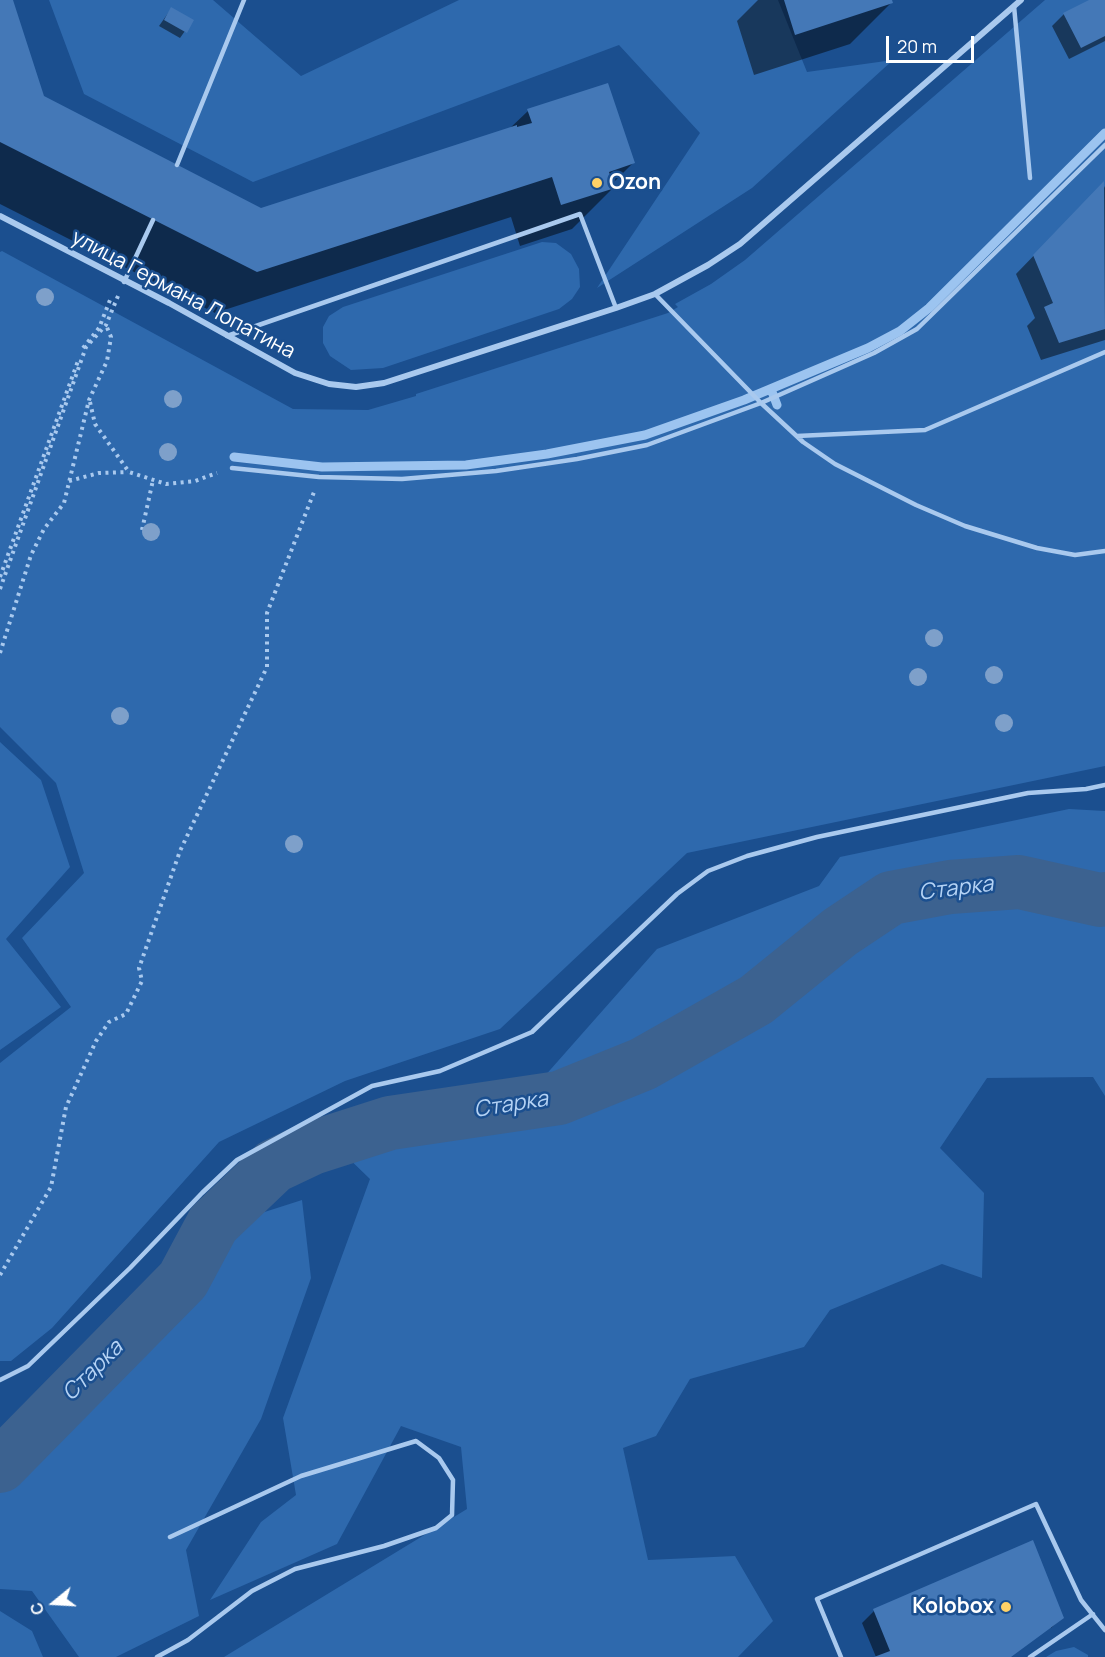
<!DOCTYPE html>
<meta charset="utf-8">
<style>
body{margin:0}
#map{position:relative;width:1105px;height:1657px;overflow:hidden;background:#1b4f8f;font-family:Manrope,sans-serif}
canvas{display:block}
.north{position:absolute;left:24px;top:1573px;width:60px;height:60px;-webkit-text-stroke:4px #1b4f8f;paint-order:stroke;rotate:252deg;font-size:16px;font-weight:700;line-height:24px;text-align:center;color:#fff}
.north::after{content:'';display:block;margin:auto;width:21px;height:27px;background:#fff;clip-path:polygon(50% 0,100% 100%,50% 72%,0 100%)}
.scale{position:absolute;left:886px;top:36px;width:88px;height:27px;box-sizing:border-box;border:3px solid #fff;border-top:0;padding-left:8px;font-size:18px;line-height:21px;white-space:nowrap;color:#fff;-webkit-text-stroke:4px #1b4f8f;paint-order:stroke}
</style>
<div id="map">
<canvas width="1105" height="1657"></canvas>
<div class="north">С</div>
<div class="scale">20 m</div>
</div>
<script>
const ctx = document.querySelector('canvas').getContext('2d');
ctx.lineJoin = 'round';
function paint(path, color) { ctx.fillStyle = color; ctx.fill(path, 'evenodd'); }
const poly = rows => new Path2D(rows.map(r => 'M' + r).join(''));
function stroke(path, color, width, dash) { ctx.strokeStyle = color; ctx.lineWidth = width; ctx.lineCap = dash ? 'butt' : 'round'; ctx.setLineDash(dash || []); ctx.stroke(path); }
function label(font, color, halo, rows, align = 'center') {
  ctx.font = font + ' Manrope,sans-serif'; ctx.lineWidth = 5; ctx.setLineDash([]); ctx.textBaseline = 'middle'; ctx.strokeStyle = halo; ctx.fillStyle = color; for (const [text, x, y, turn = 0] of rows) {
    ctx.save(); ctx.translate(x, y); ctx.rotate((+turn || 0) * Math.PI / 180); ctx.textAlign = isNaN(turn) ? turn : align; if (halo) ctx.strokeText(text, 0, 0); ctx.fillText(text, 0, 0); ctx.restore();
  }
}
paint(poly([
 [49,0,213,0,301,76,459,0,778,0,807,72,893,60,752,188,597,288,700,133,619,45,253,182,84,94],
 [1045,0,1105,0,1105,766,687,853,500,1029,345,1081,219,1142,52,1328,11,1361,0,1361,0,1063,71,1007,22,938,84,873,56,783,0,727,0,252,2,251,293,409,368,410,416,396,416,394,668,313,678,307,675,304,711,284,745,260],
 [542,242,556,243,571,254,579,269,580,287,572,299,559,309,383,368,351,370,330,356,323,343,323,327,329,316,343,307],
 [0,742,41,780,70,867,6,939,61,1007,0,1050],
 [1069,809,1105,811,1105,885,1095,887,1017,869,892,888,850,916,872,924,922,903,1043,901,1105,905,1105,1096,1093,1077,987,1078,940,1148,984,1193,982,1278,942,1264,830,1310,804,1347,690,1379,656,1436,623,1448,648,1560,735,1556,773,1621,738,1657,224,1657,467,1509,461,1447,401,1426,337,1544,210,1600,261,1522,296,1495,283,1418,370,1179,341,1151,467,1122,543,1078,657,949,819,886,840,857],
 [302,1200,311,1278,261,1419,186,1550,199,1616,116,1657,79,1657,32,1591,0,1589,0,1441,36,1416,224,1225],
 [0,1611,32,1631,43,1657,0,1657],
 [1074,1647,1088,1655,1088,1657,1046,1657,1056,1651]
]), '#2e69ad');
paint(poly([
 [0,0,11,0,43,98,261,210,509,129,528,111,633,163,612,184,613,188,572,229,520,246,511,217,215,313,0,204],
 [758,0,890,0,891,3,850,44,754,75,737,21],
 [1093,0,1105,0,1105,41,1069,59,1052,26,1064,14],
 [171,9,192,21,180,38,159,26],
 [1103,184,1105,188,1105,340,1041,360,1027,326,1035,318,1016,274],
 [874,1611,1062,1618,1051,1628,1051,1625,1009,1657,876,1657,862,1623]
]), '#0007');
stroke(poly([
 [771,389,777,405],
 [234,457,322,467,466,465,547,454,645,435,744,400,868,348,900,331,929,308,1105,133]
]), '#9cc4f0', 9);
stroke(poly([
 [0,1466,183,1280,213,1224,274,1166,312,1148,390,1123,559,1098,643,1064,756,1000,840,932,891,898,950,887,1019,882,1100,900,1105,899]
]), '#3c6290', 54);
paint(poly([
 [0,0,13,0,44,96,261,208,517,125,517,127,532,123,527,109,608,83,635,163,609,172,615,188,561,205,552,177,257,272,0,142],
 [784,0,892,0,893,3,795,35],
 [1089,0,1105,0,1105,36,1081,48,1063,13],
 [171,7,194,20,187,33,164,20],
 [1104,181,1105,329,1059,343,1044,307,1053,303,1033,255],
 [1033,1540,1064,1618,1011,1657,874,1657,890,1651,873,1609]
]), '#4478b7');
stroke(poly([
 [83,348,99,328,110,300],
 [90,402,95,424,129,472,166,484,195,481,217,473],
 [69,481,99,473,128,472],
 [142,530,153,480],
 [0,577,78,361],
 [0,589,86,347,106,325,118,296],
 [0,653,31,555,44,529,64,503,89,400,107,361,111,337,106,325],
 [0,1275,51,1187,66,1107,96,1041,109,1022,126,1014,142,981,139,968,180,851,267,667,267,613,314,492]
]), '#a9c9ee', 4, [3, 4.5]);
stroke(poly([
 [1014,6,1030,178],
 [177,165,244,0],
 [124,282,153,220],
 [655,294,761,403,803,442,835,464,916,505,965,526,1037,548,1075,555,1105,551],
 [227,336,580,214,616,308],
 [797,436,925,430,1105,352],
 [232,468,319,477,402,479,496,471,577,459,647,445,761,403,874,353,917,329,1105,145],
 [0,1380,28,1366,130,1268,202,1193,237,1160,372,1086,440,1071,532,1032,677,894,708,871,747,856,817,837,1028,793,1086,789,1105,785],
 [157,1657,188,1640,252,1591,295,1569,384,1546,436,1528,452,1515,453,1480,439,1458,416,1441,301,1476,170,1537],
 [841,1657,817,1599,1036,1504,1081,1600,1105,1630],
 [1030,1657,1093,1614]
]), '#a9c9ee', 4.5);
stroke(poly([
 [0,216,169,303,295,373,329,384,356,387,384,383,616,308,655,294,708,265,740,244,1021,0]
]), '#a9c9ee', 6);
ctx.fillStyle = '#7ea0ca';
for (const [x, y] of [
 [45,297],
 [173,399],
 [168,452],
 [151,532],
 [934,638],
 [994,675],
 [918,677],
 [120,716],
 [1004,723],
 [294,844]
]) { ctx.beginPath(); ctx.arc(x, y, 9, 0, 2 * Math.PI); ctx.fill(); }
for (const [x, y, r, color] of [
 [597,183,6,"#ffd166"],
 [1006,1607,6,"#ffd166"]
]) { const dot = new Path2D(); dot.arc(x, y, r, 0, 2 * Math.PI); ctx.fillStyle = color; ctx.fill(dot); stroke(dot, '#1b4f8f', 2); }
label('bold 21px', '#fff', '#1b4f8f', [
 ["Ozon",609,183],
 ["Kolobox",994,1607,"right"]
], 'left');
label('21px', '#fff', '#1b4f8f', [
 ["улица Германа Лопатина",183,295,28]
]);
label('italic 22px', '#b5d3f5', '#1b4f8f', [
 ["Старка",956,889,-7],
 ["Старка",511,1105,-9],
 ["Старка",93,1371,-45]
]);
</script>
